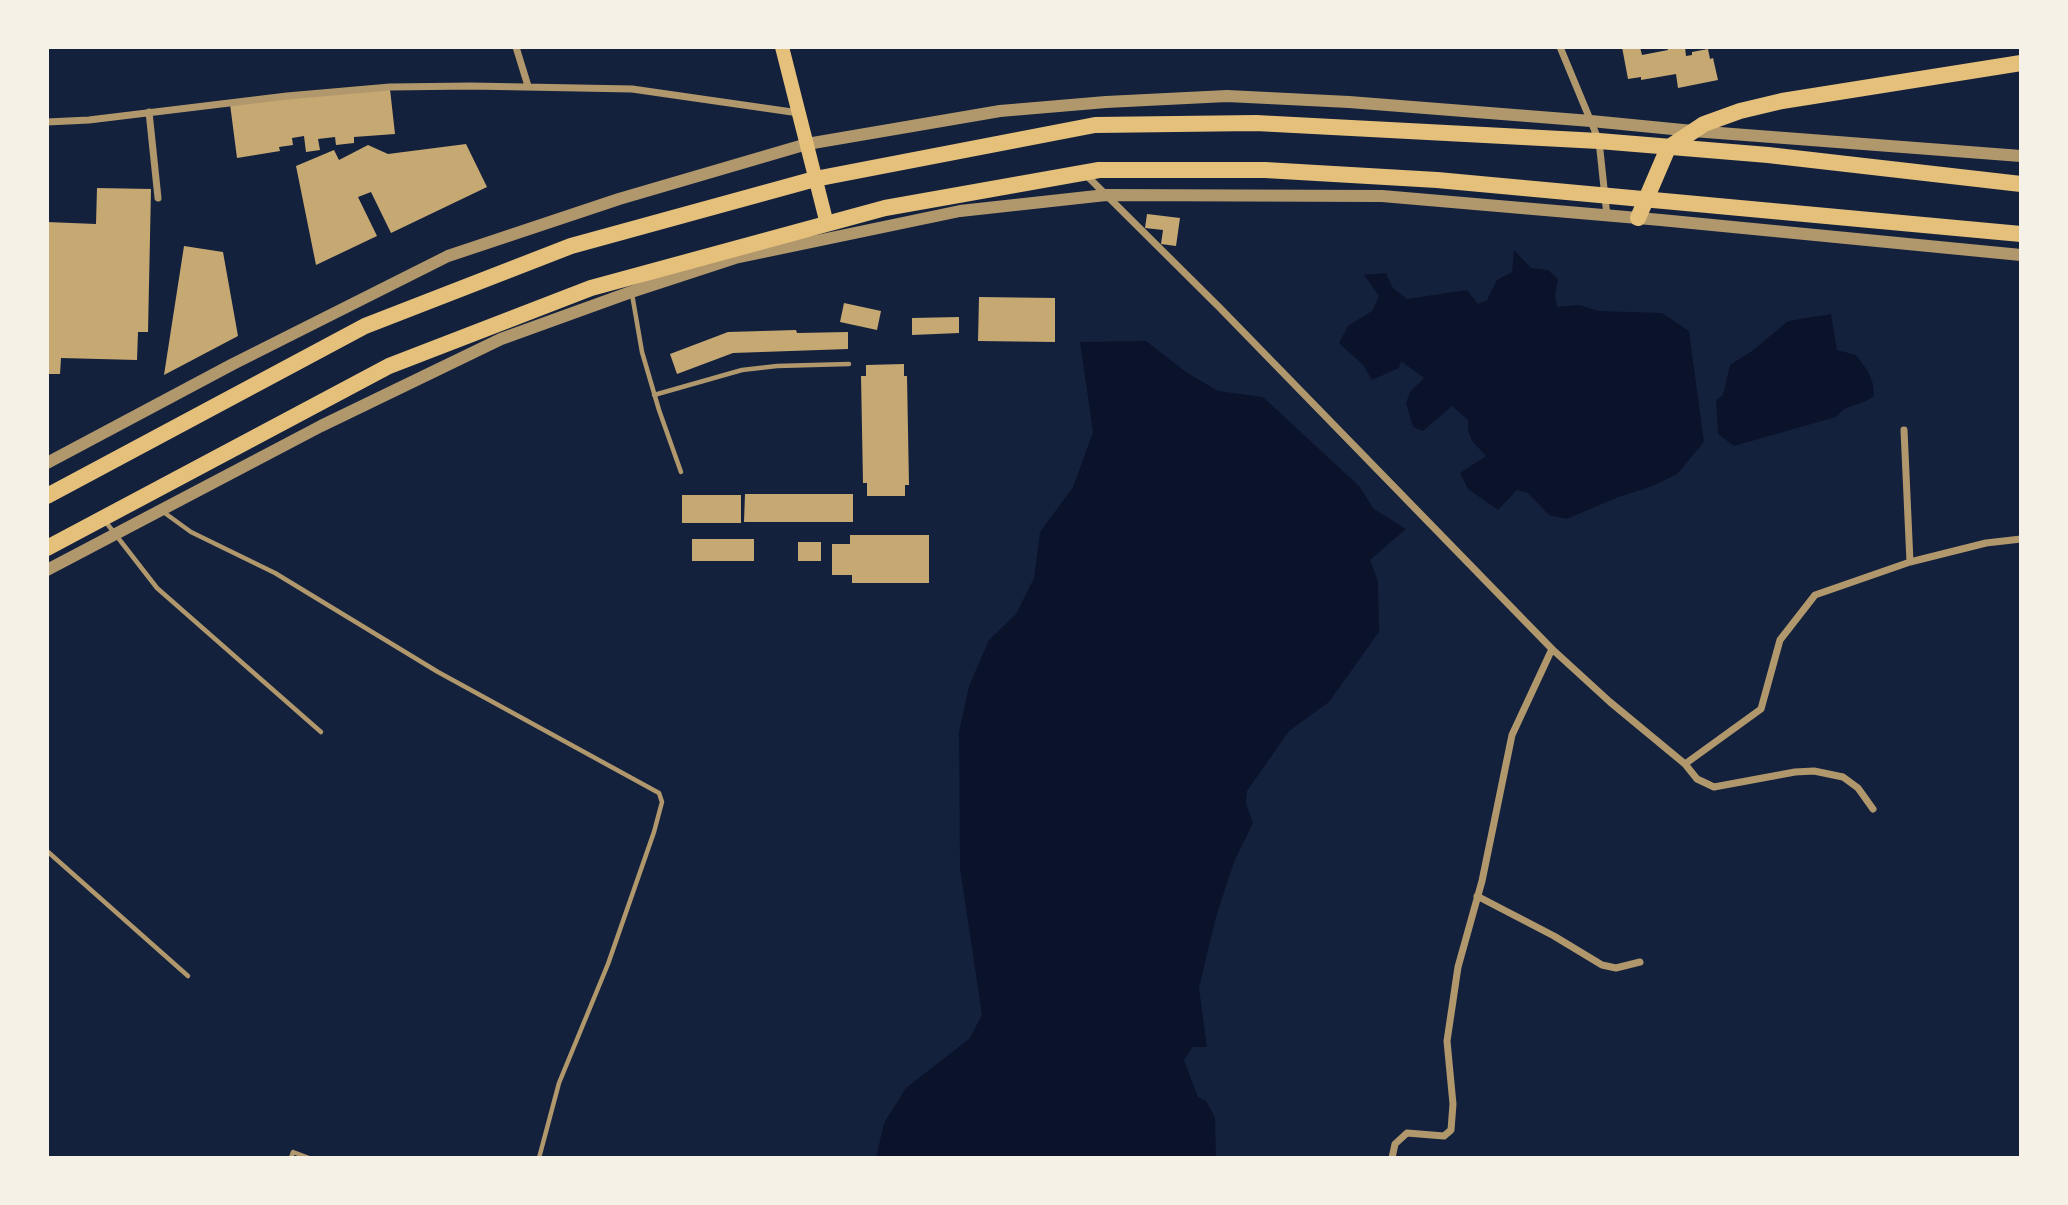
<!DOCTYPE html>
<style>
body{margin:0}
#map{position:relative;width:2068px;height:1205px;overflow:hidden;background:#14213d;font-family:Montserrat,sans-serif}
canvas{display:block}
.frame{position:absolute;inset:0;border:49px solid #f6f1e7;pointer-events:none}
</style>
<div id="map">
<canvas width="2068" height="1205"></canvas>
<div class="frame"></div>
</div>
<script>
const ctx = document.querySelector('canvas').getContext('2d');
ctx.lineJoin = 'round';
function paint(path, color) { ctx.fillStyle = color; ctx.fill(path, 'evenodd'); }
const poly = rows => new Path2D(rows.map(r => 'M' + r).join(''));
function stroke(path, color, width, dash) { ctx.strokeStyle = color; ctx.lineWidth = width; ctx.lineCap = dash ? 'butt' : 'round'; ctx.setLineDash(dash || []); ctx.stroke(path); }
paint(poly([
 [1514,250,1531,268,1548,270,1558,279,1555,295,1557,307,1579,305,1599,311,1662,313,1689,331,1704,442,1677,474,1653,486,1616,498,1567,519,1549,515,1528,493,1517,490,1498,510,1468,489,1460,473,1486,456,1472,441,1468,431,1468,420,1452,406,1423,431,1413,427,1406,403,1410,392,1424,378,1401,361,1399,368,1372,380,1363,365,1339,343,1348,326,1372,311,1379,296,1364,275,1386,273,1393,288,1407,299,1467,290,1478,304,1487,300,1497,280,1512,272],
 [1831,314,1837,350,1856,355,1868,371,1873,384,1874,396,1866,401,1844,409,1836,417,1734,446,1718,434,1716,400,1723,395,1730,365,1752,351,1788,321],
 [1146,341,1186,372,1218,391,1263,397,1359,486,1374,509,1406,529,1370,560,1378,581,1379,632,1329,702,1289,731,1247,791,1246,803,1253,823,1234,862,1216,917,1199,988,1207,1047,1193,1047,1184,1060,1198,1097,1206,1101,1215,1117,1216,1158,876,1158,884,1123,906,1088,969,1039,982,1015,960,868,959,732,969,686,989,640,1016,614,1034,578,1040,532,1073,487,1093,432,1080,342]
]), '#0b132b');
paint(poly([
 [1622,47,1640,47,1642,55,1668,50,1667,47,1685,47,1686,56,1692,55,1692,52,1708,49,1710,59,1713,58,1718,80,1678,88,1676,74,1641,80,1641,77,1628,79],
 [390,89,395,134,354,137,354,143,336,145,335,137,318,139,320,150,306,152,304,136,292,138,293,145,279,147,280,151,237,158,230,104],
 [466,144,487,187,391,233,371,192,358,197,377,236,316,265,296,166,334,150,339,160,368,145,388,154],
 [97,188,151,189,148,332,138,332,137,360,61,358,60,374,47,374,47,222,96,224],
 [1147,214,1180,218,1176,246,1161,244,1163,230,1145,228],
 [184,246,223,252,238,336,164,375],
 [979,297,1055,298,1055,342,978,341],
 [844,303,881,311,877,330,840,322],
 [959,317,959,333,912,335,912,318],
 [796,330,797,333,848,332,848,349,733,353,677,374,670,354,728,332],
 [904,364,904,376,907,376,909,485,905,485,905,496,867,496,867,483,863,483,861,376,866,376,866,365],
 [745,494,853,494,853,522,744,522],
 [682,495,741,495,741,523,682,523],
 [850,535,929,535,929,583,852,583,852,575,832,575,832,544,850,544],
 [692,539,754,539,754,561,692,561],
 [798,542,821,542,821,561,798,561]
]), '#c6a872');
stroke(poly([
 [632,294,642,352,659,410,681,472],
 [654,395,742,370,777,366,849,364],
 [162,511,191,532,275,573,438,672,659,793,662,802,654,832,608,964,559,1083,539,1158],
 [105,521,157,588,321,732],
 [47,851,188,976],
 [291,1158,293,1152,309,1158]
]), '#b1986c', 4.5);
stroke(poly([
 [516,47,528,86],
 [1560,47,1599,141,1607,216],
 [149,112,158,198],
 [47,122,89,120,287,96,390,87,471,86,632,89,799,113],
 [1084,173,1220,308,1552,649,1610,702,1685,764,1697,779,1714,787,1795,772,1814,771,1843,777,1858,788,1873,809],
 [1904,430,1910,562],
 [1685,764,1761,709,1780,640,1815,595,1910,562,1986,543,2021,539],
 [1477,896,1554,936,1602,965,1616,968,1640,962],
 [1392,1158,1395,1144,1407,1133,1444,1136,1451,1130,1453,1104,1447,1041,1458,967,1482,881,1512,735,1552,649]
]), '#b1986c', 7);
stroke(poly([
 [47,463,233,364,448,256,619,199,807,144,1000,111,1106,102,1227,96,1349,102,1591,121,1693,131,2021,156],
 [47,570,321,426,501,339,631,292,735,258,960,211,1106,195,1382,196,1661,220,2021,255]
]), '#b1986c', 12);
stroke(poly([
 [782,47,827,224]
]), '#e5c07b', 14);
stroke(poly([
 [1638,218,1668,148,1704,124,1740,111,1782,101,2021,63]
]), '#e5c07b', 16);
stroke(poly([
 [47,496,365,326,571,246,815,179,1095,125,1256,123,1599,141,1768,155,2021,184],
 [47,548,389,366,591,288,885,208,1099,170,1265,170,1437,180,2021,234]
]), '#e5c07b', 16);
</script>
